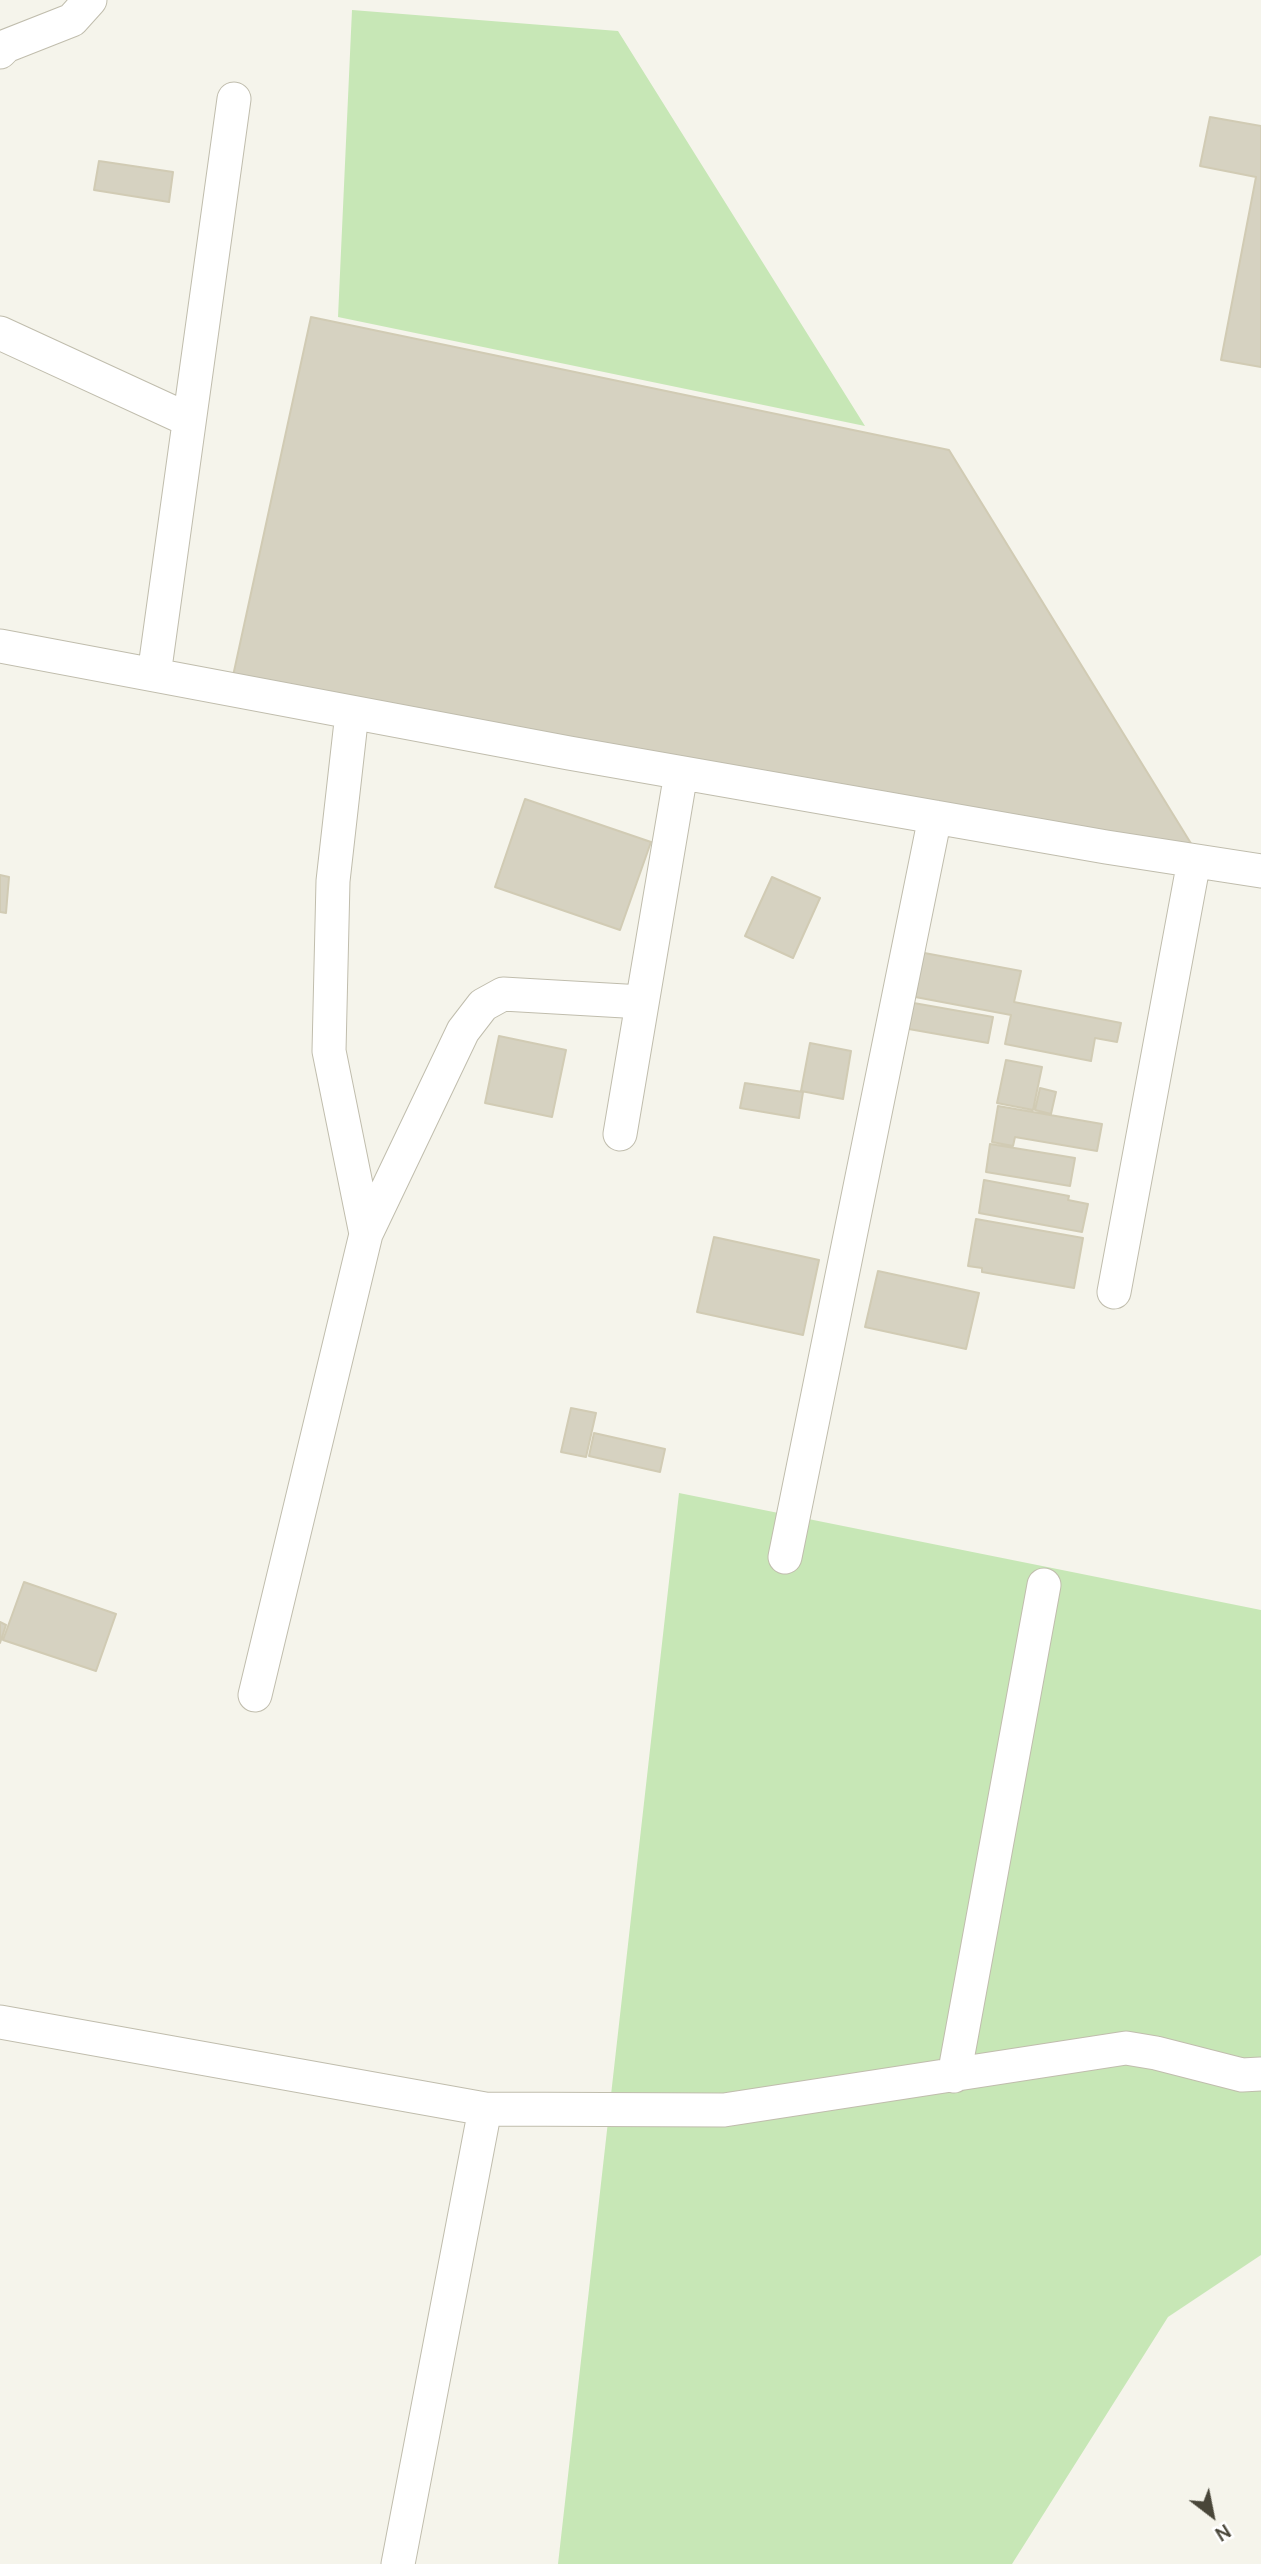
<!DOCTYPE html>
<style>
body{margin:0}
#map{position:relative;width:1261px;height:2564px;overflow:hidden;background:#f5f4eb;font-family:Manrope,sans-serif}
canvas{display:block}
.north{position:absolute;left:1177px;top:2480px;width:70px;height:70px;-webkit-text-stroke:5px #fff;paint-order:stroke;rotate:148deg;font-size:19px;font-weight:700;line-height:28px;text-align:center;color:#494639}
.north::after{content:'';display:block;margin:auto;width:24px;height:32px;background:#494639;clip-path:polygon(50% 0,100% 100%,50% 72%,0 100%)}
</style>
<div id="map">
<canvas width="1261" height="2564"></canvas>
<div class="north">N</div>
</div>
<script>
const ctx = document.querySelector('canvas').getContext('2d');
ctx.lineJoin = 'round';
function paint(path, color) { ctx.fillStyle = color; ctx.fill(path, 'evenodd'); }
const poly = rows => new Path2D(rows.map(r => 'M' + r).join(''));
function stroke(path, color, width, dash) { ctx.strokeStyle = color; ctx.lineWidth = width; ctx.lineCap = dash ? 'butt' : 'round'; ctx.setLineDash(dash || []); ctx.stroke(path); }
paint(poly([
 [352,10,618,31,865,426,338,317],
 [679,1493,1261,1610,1261,2255,1168,2317,1012,2564,558,2564]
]), '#c7e7b6');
const building = poly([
 [1210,117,1261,126,1261,367,1221,360,1256,177,1200,166,1210,117],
 [99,161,173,172,169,202,94,190,99,161],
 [311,317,949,450,1195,850,233,676,311,317],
 [525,799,651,842,620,930,495,887,525,799],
 [0,875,9,877,6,913,0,912,0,875],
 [772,877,820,898,793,958,745,936,772,877],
 [919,952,1021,971,1014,1002,1121,1023,1117,1042,1095,1038,1091,1061,1005,1044,1011,1015,910,996,919,952],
 [908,1002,993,1017,988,1043,903,1028,908,1002],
 [499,1036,566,1050,552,1117,485,1103,499,1036],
 [810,1043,851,1051,843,1099,801,1091,810,1043],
 [1006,1060,1042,1067,1033,1110,997,1103,1006,1060],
 [745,1083,803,1092,799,1118,740,1108,745,1083],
 [1040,1088,1056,1092,1051,1114,1035,1110,1040,1088],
 [998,1106,1102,1124,1097,1151,1015,1137,1013,1146,992,1142,998,1106],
 [990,1144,1075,1158,1070,1186,986,1172,990,1144],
 [984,1180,1069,1196,1068,1200,1088,1204,1082,1232,979,1213,984,1180],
 [976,1219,1083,1238,1074,1288,982,1272,982,1268,968,1266,976,1219],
 [714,1237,819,1260,803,1335,697,1312,714,1237],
 [878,1271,979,1293,966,1349,865,1327,878,1271],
 [571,1408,596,1413,586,1457,561,1452,571,1408],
 [594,1433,665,1449,660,1472,589,1456,594,1433],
 [24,1582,116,1614,96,1671,3,1640,24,1582],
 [0,1622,6,1625,0,1643,0,1622]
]);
paint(building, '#d6d2c1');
stroke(building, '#d1cbb4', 2);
const minor = poly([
 [0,52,6,46,72,20,90,0],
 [0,333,189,420],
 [0,646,569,753,1106,847,1261,871],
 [154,675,234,99],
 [620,1134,681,773],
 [366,1234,463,1031,483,1005,503,994,642,1002],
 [1114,1292,1194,861],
 [785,1557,935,817],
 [255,1695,366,1234,329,1051,333,881,352,713],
 [0,2022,485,2109,724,2110,1126,2048,1156,2053,1242,2075,1261,2074],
 [954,2076,1044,1585],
 [398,2564,485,2109]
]);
stroke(minor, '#c0bdad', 35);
stroke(minor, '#fff', 33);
</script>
